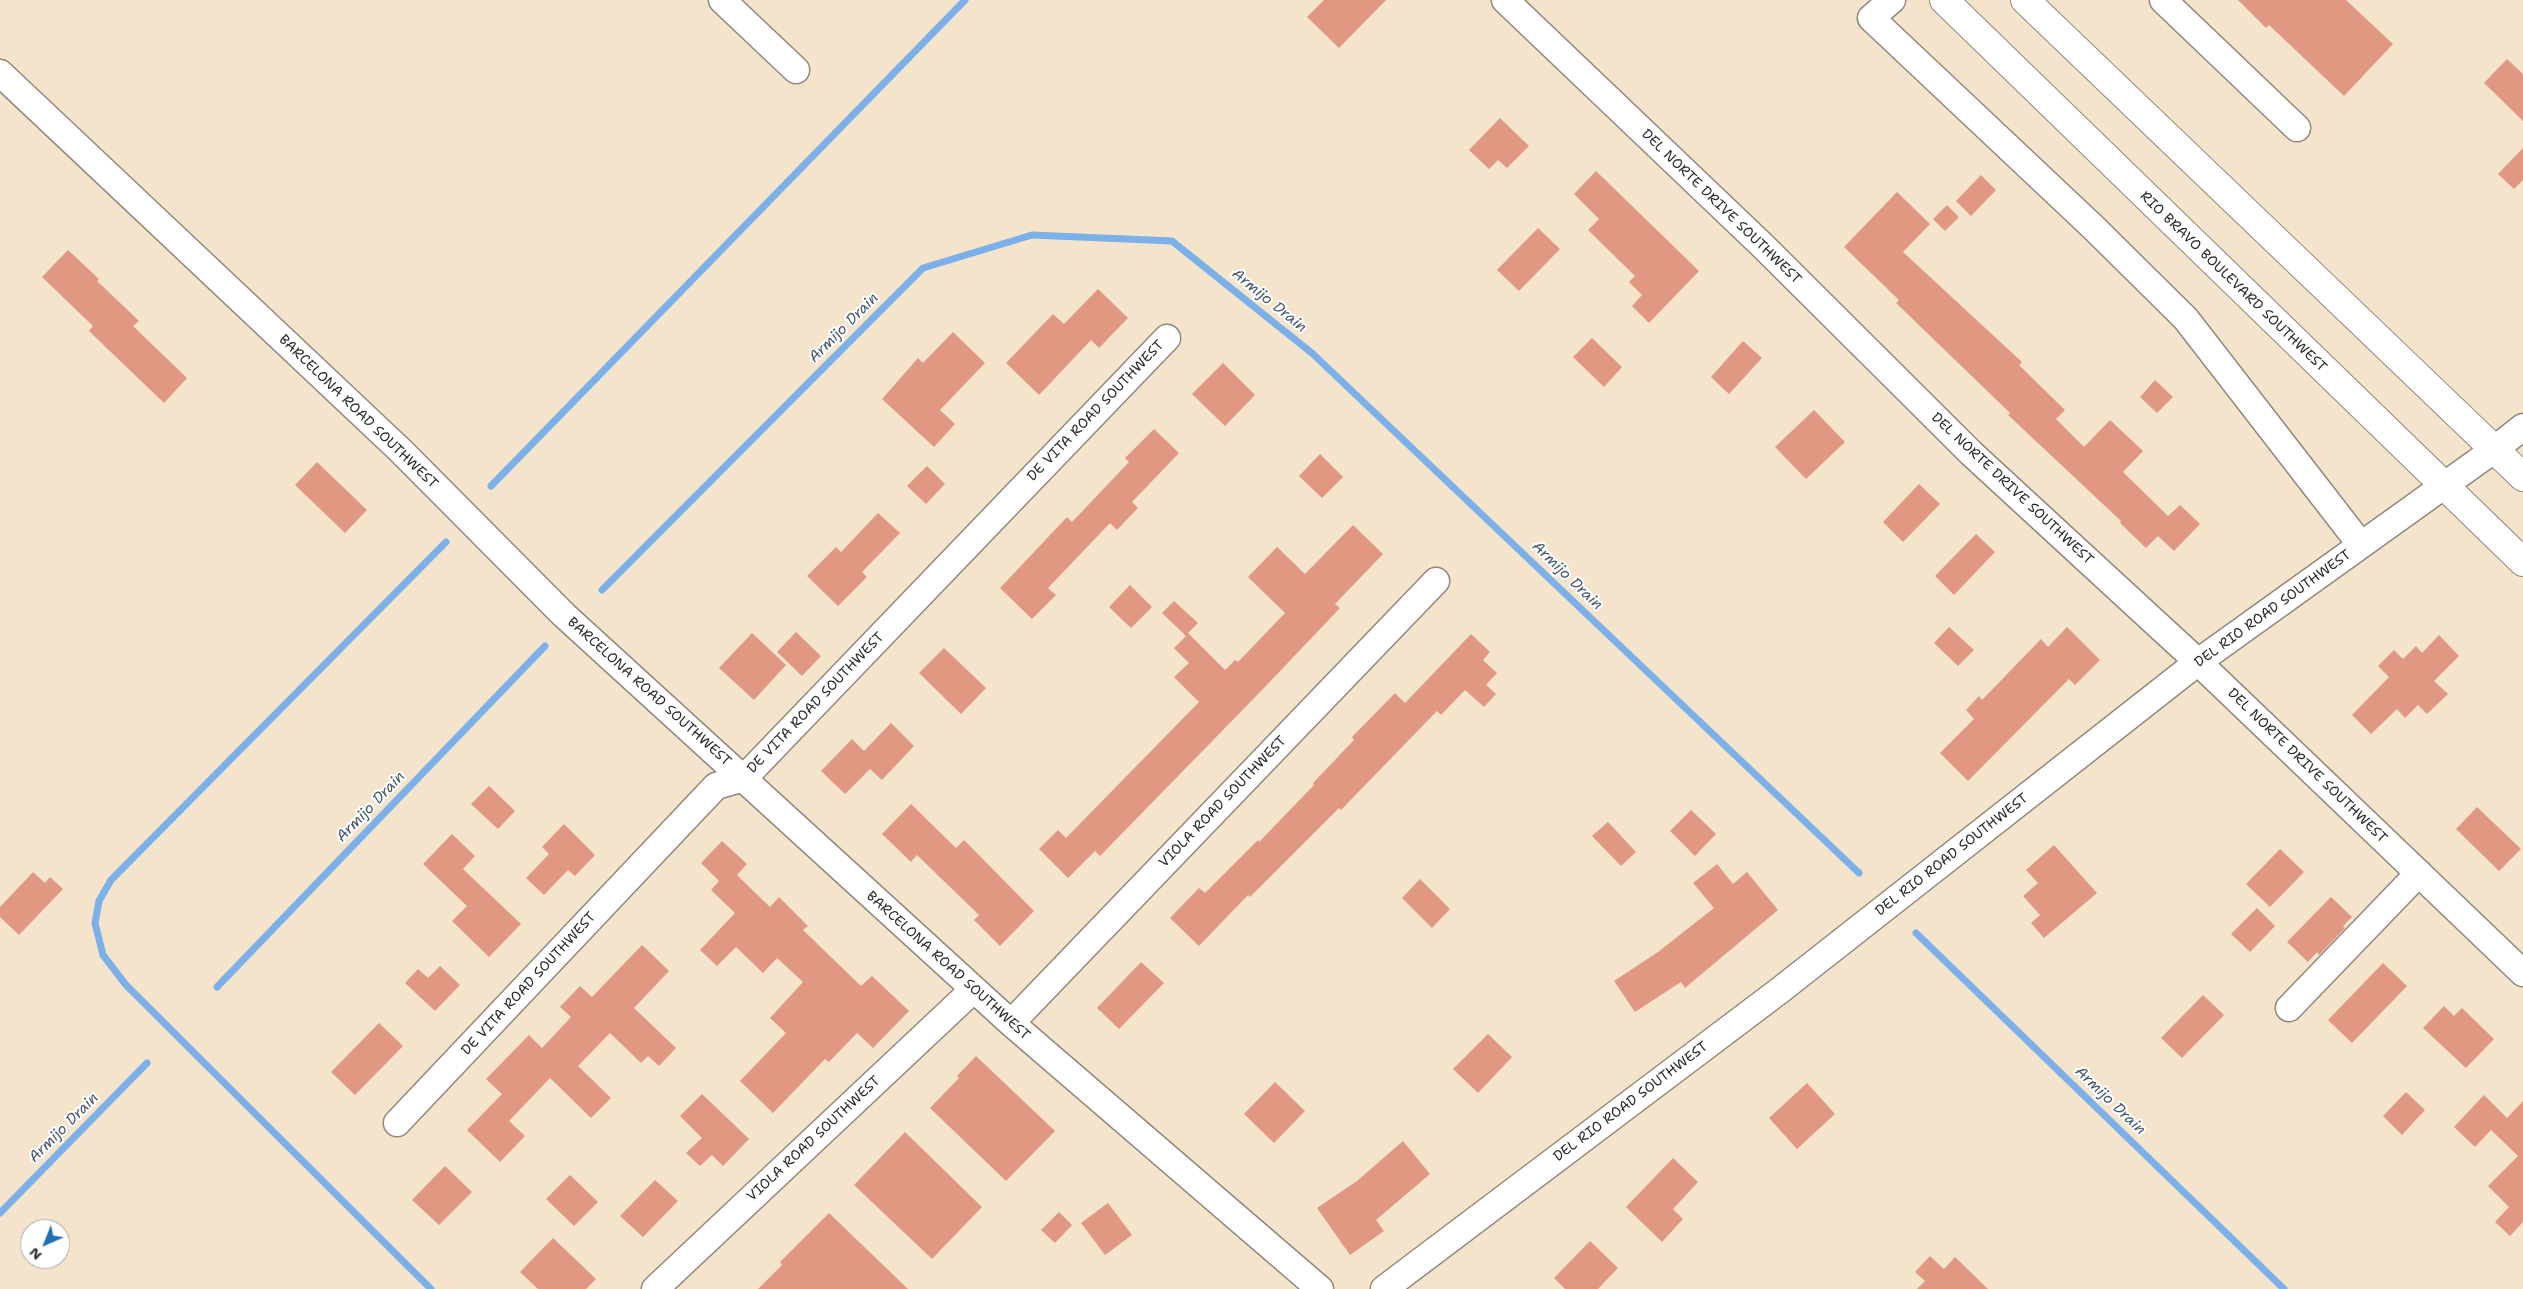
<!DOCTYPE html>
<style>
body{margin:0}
#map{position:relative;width:2523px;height:1289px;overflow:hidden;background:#f5e4cc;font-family:"Shantell Sans",sans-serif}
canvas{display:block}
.north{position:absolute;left:20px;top:1219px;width:50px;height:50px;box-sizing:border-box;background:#fff;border:1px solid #aaa;border-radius:50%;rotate:224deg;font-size:14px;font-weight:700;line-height:20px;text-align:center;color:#2b2b2b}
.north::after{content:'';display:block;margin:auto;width:18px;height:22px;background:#1f6fb2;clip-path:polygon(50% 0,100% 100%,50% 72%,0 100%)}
</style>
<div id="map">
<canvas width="2523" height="1289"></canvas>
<div class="north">N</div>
</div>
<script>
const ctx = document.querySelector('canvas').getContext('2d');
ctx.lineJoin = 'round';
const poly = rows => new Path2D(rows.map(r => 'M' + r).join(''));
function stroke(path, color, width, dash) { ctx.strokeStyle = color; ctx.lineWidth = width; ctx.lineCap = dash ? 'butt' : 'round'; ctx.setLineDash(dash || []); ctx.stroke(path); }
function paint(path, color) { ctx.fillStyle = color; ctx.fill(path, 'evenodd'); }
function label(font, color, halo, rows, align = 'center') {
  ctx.font = font + ' "Shantell Sans",sans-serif'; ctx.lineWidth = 4; ctx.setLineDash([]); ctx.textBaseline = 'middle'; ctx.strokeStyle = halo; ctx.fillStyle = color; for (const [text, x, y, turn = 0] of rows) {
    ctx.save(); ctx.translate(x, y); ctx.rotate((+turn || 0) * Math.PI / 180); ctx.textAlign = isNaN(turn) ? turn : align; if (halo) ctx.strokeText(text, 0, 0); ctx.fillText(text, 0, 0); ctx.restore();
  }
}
stroke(poly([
 [491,486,965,0],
 [602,590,923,268,1032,235,1172,241,1313,354,1859,873],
 [1916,933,2284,1289],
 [217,987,545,646],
 [0,1213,147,1063],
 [431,1289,126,985,103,955,95,923,99,901,111,880,446,542]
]), '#7bb0e9', 7);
paint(poly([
 [1324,0,1386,0,1339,48,1307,17],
 [2238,0,2346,0,2393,44,2344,96,2269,25,2266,28],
 [2507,59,2523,74,2523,121,2484,83],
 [1500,118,1529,146,1507,168,1498,160,1489,169,1469,150],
 [2523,148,2523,180,2514,189,2498,174],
 [1596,171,1699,271,1649,323,1632,306,1642,295,1629,282,1635,276,1588,230,1599,219,1574,194],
 [1981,175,1996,190,1971,216,1956,201],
 [1897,192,1930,224,1903,252,2022,362,2019,365,2065,410,2056,419,2084,447,2110,420,2143,451,2123,472,2168,516,2180,505,2200,524,2174,551,2158,536,2146,548,2120,523,2121,521,2008,415,2010,413,1896,303,1899,300,1844,247],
 [1947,205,1959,217,1945,231,1933,219],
 [1538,228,1560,249,1519,291,1497,270],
 [68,250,99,279,97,281,139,321,133,326,187,378,164,403,89,331,93,326,42,277],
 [1098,289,1128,318,1099,348,1091,340,1039,395,1006,363,1053,314,1064,324],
 [953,332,985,363,940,410,955,424,934,447,882,399,918,358,923,363],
 [1592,338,1622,367,1604,387,1573,357],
 [1743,341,1762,358,1729,394,1711,377],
 [1223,363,1255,395,1225,426,1192,394],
 [2155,380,2173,397,2157,413,2140,397],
 [1814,410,1845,442,1806,479,1775,447],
 [1154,429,1179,453,1132,502,1138,508,1117,530,1110,523,1048,588,1056,595,1032,619,1000,588,1067,517,1072,522,1129,462,1125,458],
 [1320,454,1343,477,1322,498,1299,476],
 [317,462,367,510,345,533,295,485],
 [927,466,945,484,926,504,907,486],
 [1919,484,1940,504,1903,542,1883,522],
 [878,513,900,533,862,572,867,577,838,606,807,576,836,547,841,552],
 [1353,525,1383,554,1335,604,1340,608,1264,688,1100,856,1095,851,1068,878,1039,849,1058,830,1066,838,1199,702,1174,677,1189,663,1174,648,1186,636,1162,613,1174,601,1198,623,1188,633,1225,670,1235,660,1238,662,1285,613,1248,577,1277,547,1305,574],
 [1976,534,1995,552,1954,595,1935,576],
 [1130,585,1152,607,1131,628,1109,607],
 [1949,627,1974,650,1958,666,1934,643],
 [2067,627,2100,660,2075,685,2069,679,1968,781,1940,753,1974,719,1966,710,1979,696,1982,700,2041,639,2048,647],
 [796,632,821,656,802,676,777,652],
 [752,633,786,665,754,700,719,668],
 [1471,634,1490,652,1483,660,1497,673,1486,685,1496,694,1484,707,1465,690,1441,715,1437,711,1341,810,1339,808,1250,897,1248,895,1199,946,1170,918,1199,888,1205,893,1258,840,1259,842,1314,785,1313,783,1354,740,1352,737,1395,693,1405,703],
 [2439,635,2459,656,2434,681,2448,694,2427,714,2418,705,2405,718,2397,709,2371,734,2352,715,2389,677,2378,666,2394,650,2403,659,2416,646,2422,653],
 [944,648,986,688,961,714,919,673],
 [891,723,914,746,882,780,870,769,845,794,821,771,852,739,864,751],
 [489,786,515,811,498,829,471,804],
 [911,804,956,848,964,840,1034,911,1000,946,974,920,979,915,917,855,911,862,882,834],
 [2477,807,2521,849,2499,871,2456,829],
 [1691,810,1716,834,1695,856,1670,831],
 [1608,822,1636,852,1621,866,1592,836],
 [564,824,595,855,575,876,568,870,544,895,526,878,549,854,542,847],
 [452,834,475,856,463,869,521,924,489,957,452,921,467,906,423,864],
 [722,841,747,864,737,875,770,907,779,897,808,926,803,930,861,986,872,976,909,1011,873,1048,857,1033,829,1062,825,1059,773,1113,740,1081,786,1033,770,1018,803,982,777,958,763,973,736,947,717,966,700,950,735,913,711,890,719,881,701,863],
 [2054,845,2097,893,2044,938,2031,923,2040,915,2023,896,2038,883,2026,870],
 [2280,849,2304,872,2270,907,2246,884],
 [1717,864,1733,884,1747,872,1778,910,1685,988,1681,982,1635,1012,1614,981,1658,952,1714,908,1693,883],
 [33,872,45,883,50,877,63,889,19,935,0,917,0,907],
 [1420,879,1450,909,1432,928,1402,898],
 [2331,897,2352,917,2343,926,2345,928,2319,955,2317,952,2308,962,2287,942],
 [2257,908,2275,926,2250,952,2231,934],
 [642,945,669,971,634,1008,676,1048,659,1066,648,1056,641,1063,610,1033,578,1066,611,1098,591,1118,550,1078,509,1121,525,1136,500,1162,467,1130,502,1094,486,1079,529,1035,542,1048,571,1017,560,1007,580,986,592,997],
 [1141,962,1164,983,1119,1029,1097,1008],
 [2383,963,2407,986,2352,1043,2328,1020],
 [440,966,460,985,435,1011,405,983,418,969,428,978],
 [2203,995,2224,1015,2182,1058,2161,1038],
 [2444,1006,2454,1016,2462,1008,2494,1039,2466,1068,2423,1028],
 [379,1023,403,1046,355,1095,331,1072],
 [1488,1034,1512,1057,1478,1093,1453,1069],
 [976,1056,1055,1131,1006,1181,930,1108,959,1078,957,1076],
 [1275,1082,1305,1111,1274,1143,1244,1114],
 [1807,1083,1835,1114,1797,1149,1769,1118],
 [2406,1092,2425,1110,2402,1135,2383,1116],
 [702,1094,749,1139,723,1166,712,1155,700,1166,686,1153,702,1138,680,1116],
 [2484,1095,2507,1118,2523,1101,2523,1222,2510,1236,2495,1222,2509,1207,2488,1186,2518,1156,2491,1130,2475,1147,2454,1127],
 [905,1132,982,1207,932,1259,854,1185],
 [1403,1141,1430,1174,1376,1220,1384,1231,1350,1255,1317,1208,1357,1181],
 [1673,1158,1698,1182,1673,1209,1683,1219,1662,1242,1626,1207],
 [445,1166,472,1192,439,1225,412,1200],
 [570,1175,598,1202,574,1226,546,1199],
 [655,1180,678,1201,643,1237,620,1216],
 [1108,1203,1132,1235,1105,1255,1081,1223],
 [1059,1212,1072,1225,1055,1243,1041,1230],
 [829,1213,908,1289,758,1289,782,1265,780,1262],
 [553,1238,596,1279,586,1289,538,1289,520,1272],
 [1590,1241,1618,1268,1598,1289,1565,1289,1554,1278],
 [1930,1256,1944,1269,1955,1257,1988,1289,1917,1289,1925,1281,1915,1272]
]), '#e19882');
const minor = poly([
 [722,0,796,70],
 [1505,0,1764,247,1971,453,2198,662,2523,973],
 [1892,0,1871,18,2094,228,2186,319,2361,545],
 [2163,0,2297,128],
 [0,73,400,450,564,615,1011,1023,1320,1289],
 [2289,1008,2419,873],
 [1011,1023,1436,581],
 [397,1123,716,786,744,778,1167,338],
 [655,1289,973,990],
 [1384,1289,1779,991,2198,662,2495,449,2523,427]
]);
const major = poly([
 [1944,0,2523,562],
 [2025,0,2523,477]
]);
stroke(minor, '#90887c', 29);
stroke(major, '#90887c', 30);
stroke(minor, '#fff', 26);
stroke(major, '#fff', 28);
label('14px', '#2b2b2b', '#fff', [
 ["DEL NORTE DRIVE SOUTHWEST",1721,207,44],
 ["RIO BRAVO BOULEVARD SOUTHWEST",2233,282,44],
 ["DE VITA ROAD SOUTHWEST",1096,411,-46],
 ["BARCELONA ROAD SOUTHWEST",358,412,44],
 ["DEL NORTE DRIVE SOUTHWEST",2012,489,43],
 ["DEL RIO ROAD SOUTHWEST",2273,609,-36],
 ["BARCELONA ROAD SOUTHWEST",649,692,42],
 ["DE VITA ROAD SOUTHWEST",816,703,-46],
 ["DEL NORTE DRIVE SOUTHWEST",2307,766,44],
 ["VIOLA ROAD SOUTHWEST",1223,802,-46],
 ["DEL RIO ROAD SOUTHWEST",1952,855,-38],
 ["BARCELONA ROAD SOUTHWEST",948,966,42],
 ["DE VITA ROAD SOUTHWEST",529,984,-47],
 ["DEL RIO ROAD SOUTHWEST",1631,1102,-37],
 ["VIOLA ROAD SOUTHWEST",814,1139,-43]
]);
label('italic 15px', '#475a6e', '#fff', [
 ["Armijo Drain",1269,301,39],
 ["Armijo Drain",844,328,-45],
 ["Armijo Drain",1567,576,44],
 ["Armijo Drain",371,807,-46],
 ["Armijo Drain",2110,1101,44],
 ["Armijo Drain",64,1128,-45]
]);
</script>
